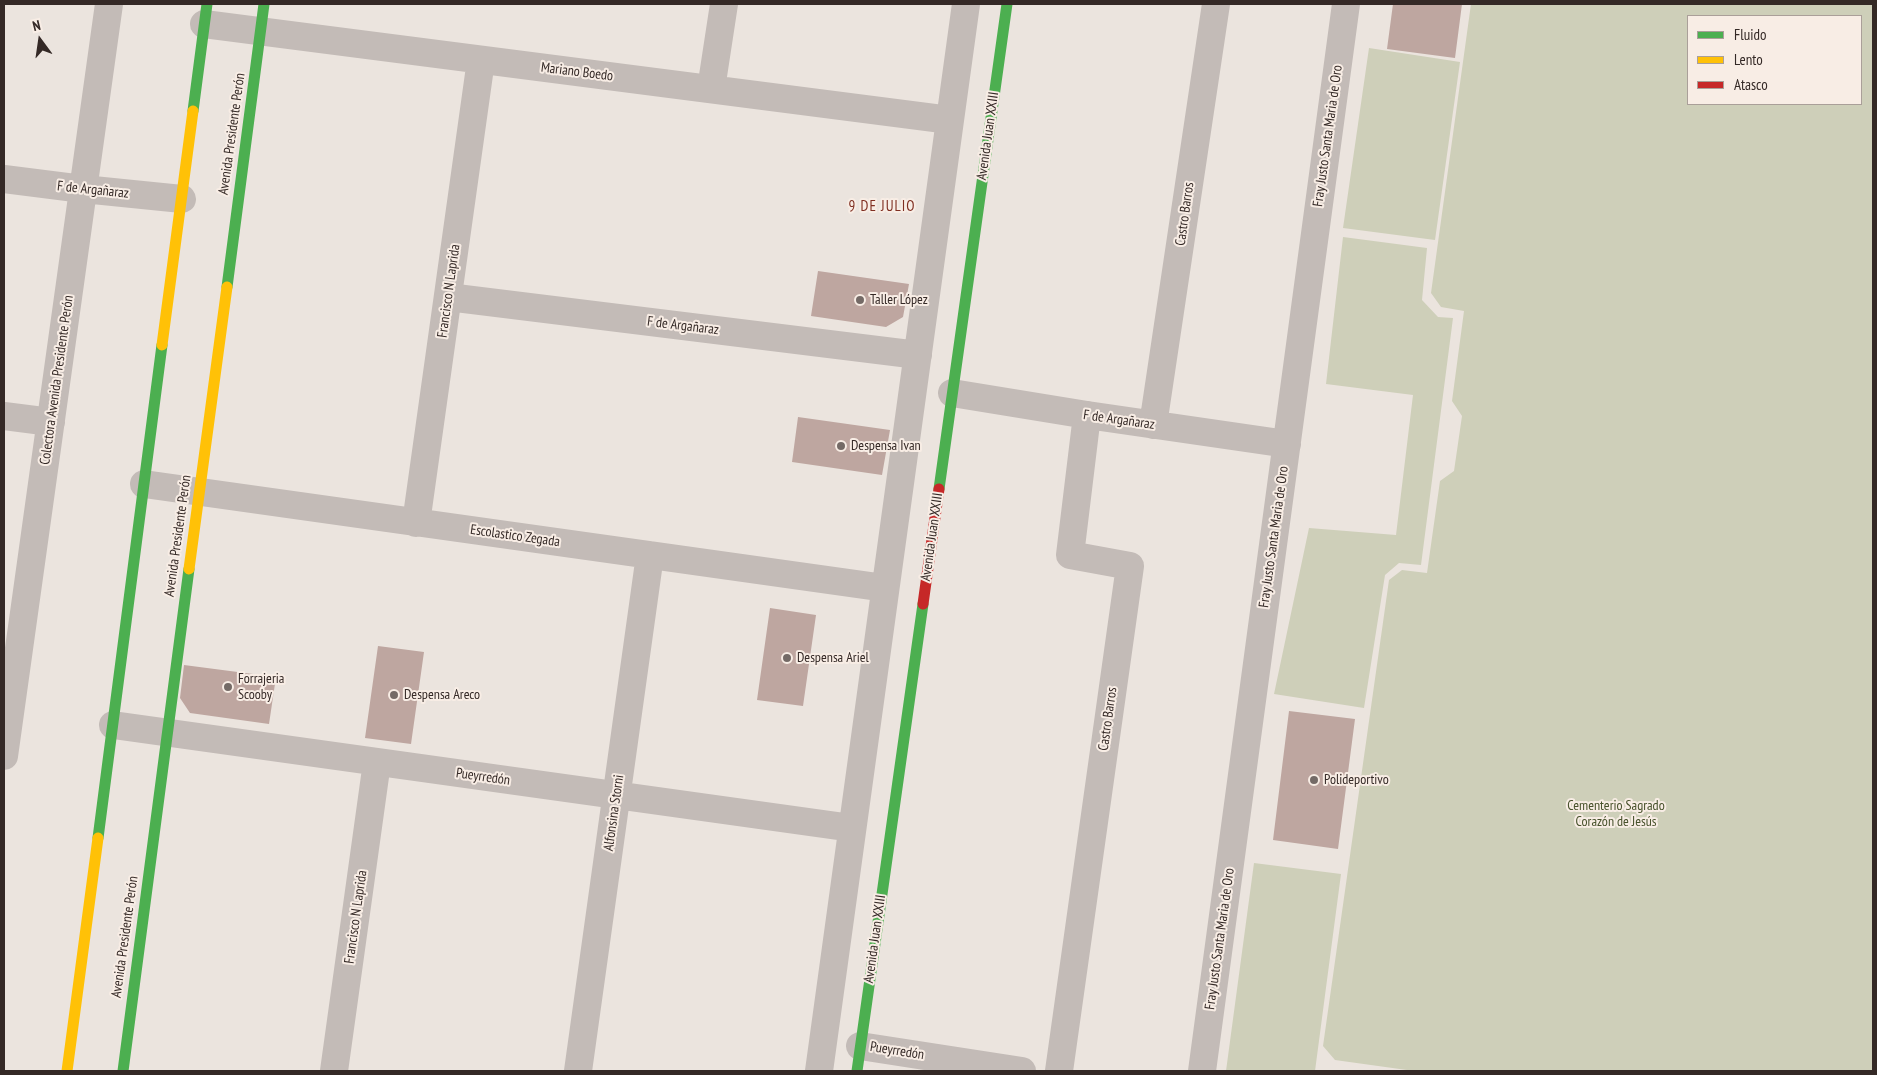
<!DOCTYPE html>
<meta charset="utf-8">
<style>
body{margin:0}
#map{position:relative;width:1877px;height:1075px;overflow:hidden;background:#ebe4de;font-family:"PT Sans Narrow",sans-serif}
canvas{display:block}
.frame{position:absolute;inset:0;border:5px solid #342926;pointer-events:none}
.legend{position:absolute;left:1687px;top:15px;width:175px;height:90px;box-sizing:border-box;background:#f8ede5;border:1px solid #aa9f99;margin:0;padding:6px 9px;list-style:none;font-size:15px;color:#342926}
.legend li{display:flex;align-items:center;gap:10px;height:25px}
.legend b{width:25px;border:1px solid #aa9f99}
.north{position:absolute;left:15px;top:15px;width:50px;height:50px;-webkit-text-stroke:4px #f8ede5;paint-order:stroke;rotate:346deg;font-size:14px;font-weight:700;line-height:20px;text-align:center;color:#342926}
.north::after{content:'';display:block;margin:auto;width:18px;height:22px;background:#342926;clip-path:polygon(50% 0,100% 100%,50% 72%,0 100%)}
</style>
<div id="map">
<canvas width="1877" height="1075"></canvas>
<div class="frame"></div>
<ul class="legend">
<li><b style="height:6px;background:#4caf50"></b>Fluido</li>
<li><b style="height:6px;background:#ffc107"></b>Lento</li>
<li><b style="height:6px;background:#c62828"></b>Atasco</li>
</ul>
<div class="north">N</div>
</div>
<script>
const ctx = document.querySelector('canvas').getContext('2d');
ctx.lineJoin = 'round';
function paint(path, color) { ctx.fillStyle = color; ctx.fill(path, 'evenodd'); }
const poly = rows => new Path2D(rows.map(r => 'M' + r).join(''));
function stroke(path, color, width, dash) { ctx.strokeStyle = color; ctx.lineWidth = width; ctx.lineCap = dash ? 'butt' : 'round'; ctx.setLineDash(dash || []); ctx.stroke(path); }
function label(font, color, halo, rows, align = 'center') {
  ctx.font = font + ' "PT Sans Narrow",sans-serif'; ctx.lineWidth = 4; ctx.setLineDash([]); ctx.textBaseline = 'middle'; ctx.strokeStyle = halo; ctx.fillStyle = color; for (const [text, x, y, turn = 0] of rows) {
    ctx.save(); ctx.translate(x, y); ctx.rotate((+turn || 0) * Math.PI / 180); ctx.textAlign = isNaN(turn) ? turn : align; if (halo) ctx.strokeText(text, 0, 0); ctx.fillText(text, 0, 0); ctx.restore();
  }
}
paint(poly([
 [1471,4,1873,4,1873,1071,1414,1071,1335,1060,1323,1046,1389,580,1402,570,1427,573,1440,481,1454,471,1462,416,1452,401,1464,311,1441,307,1431,293],
 [1688,16,1861,16,1861,104,1688,104],
 [1369,48,1460,62,1435,240,1343,228],
 [1343,237,1427,248,1422,300,1438,317,1453,318,1421,565,1399,563,1385,575,1364,708,1274,694,1309,528,1396,535,1413,395,1326,384],
 [1254,863,1341,874,1315,1071,1226,1071]
]), '#cecfb9');
paint(poly([
 [1393,4,1462,4,1455,58,1387,49],
 [818,271,909,284,903,317,886,327,811,316],
 [798,417,890,430,882,475,792,462],
 [770,608,816,615,803,706,757,700],
 [378,646,424,652,411,744,365,738],
 [184,665,276,677,269,724,190,713,180,698],
 [1289,711,1355,719,1338,849,1273,840]
]), '#bea6a0');
stroke(poly([
 [204,24,950,120],
 [711,89,724,4],
 [4,179,83,189,182,199],
 [448,297,918,355],
 [952,393,1087,415,1287,444],
 [4,416,51,422],
 [1153,425,1216,4],
 [144,484,885,588],
 [416,523,481,60],
 [113,725,852,828],
 [4,756,109,4],
 [860,1046,1022,1071],
 [334,1071,377,762],
 [578,1071,650,555],
 [819,1071,966,4],
 [1059,1071,1130,566,1070,555,1087,415],
 [1202,1071,1346,4]
]), '#c3bbb7', 28);
stroke(poly([
 [193,111,207,4],
 [227,287,264,4],
 [939,489,1007,4],
 [98,838,162,345],
 [123,1071,189,569],
 [857,1071,923,604]
]), '#4caf50', 11);
stroke(poly([
 [162,345,193,111],
 [189,569,227,287],
 [67,1071,98,838]
]), '#ffc107', 11);
stroke(poly([
 [923,604,939,489]
]), '#c62828', 11);
for (const [x, y, r, color] of [
 [860,300,5,"#746a66"],
 [841,446,5,"#746a66"],
 [787,658,5,"#746a66"],
 [228,687,5,"#746a66"],
 [394,695,5,"#746a66"],
 [1314,780,5,"#746a66"]
]) { const dot = new Path2D(); dot.arc(x, y, r, 0, 2 * Math.PI); ctx.fillStyle = color; ctx.fill(dot); stroke(dot, '#f8ede5', 2); }
label('14px', '#342926', '#f8ede5', [
 ["Mariano Boedo",577,72,7],
 ["Avenida Presidente Perón",232,134,-82],
 ["Avenida Juan XXIII",988,136,-82],
 ["Fray Justo Santa Maria de Oro",1328,136,-82],
 ["F de Argañaraz",93,190,6],
 ["Castro Barros",1185,214,-82],
 ["Francisco N Laprida",449,291,-82],
 ["F de Argañaraz",683,326,7],
 ["Colectora Avenida Presidente Perón",57,380,-82],
 ["F de Argañaraz",1119,420,8],
 ["Avenida Presidente Perón",178,536,-82],
 ["Escolastico Zegada",515,536,8],
 ["Avenida Juan XXIII",932,537,-82],
 ["Fray Justo Santa Maria de Oro",1274,537,-82],
 ["Castro Barros",1108,719,-82],
 ["Pueyrredón",483,777,8],
 ["Alfonsina Storni",614,813,-82],
 ["Francisco N Laprida",356,917,-82],
 ["Avenida Presidente Perón",125,937,-82],
 ["Avenida Juan XXIII",875,939,-82],
 ["Fray Justo Santa Maria de Oro",1220,939,-82],
 ["Pueyrredón",897,1051,9]
]);
label('14px', '#342926', '#f8ede5', [
 ["Taller López",870,300],
 ["Despensa Ivan",851,446],
 ["Despensa Ariel",797,658],
 ["Forrajeria",238,679],
 ["Scooby",238,695],
 ["Despensa Areco",404,695],
 ["Polideportivo",1324,780]
], 'left');
label('14px', '#47512b', '#f8ede5', [
 ["Cementerio Sagrado",1616,806],
 ["Corazón de Jesús",1616,822]
]);
ctx.letterSpacing = '1px';
label('15px', '#7f2f22', '#f8ede5', [
 ["9 DE JULIO",882,207]
]);
ctx.letterSpacing = '0px';
</script>
